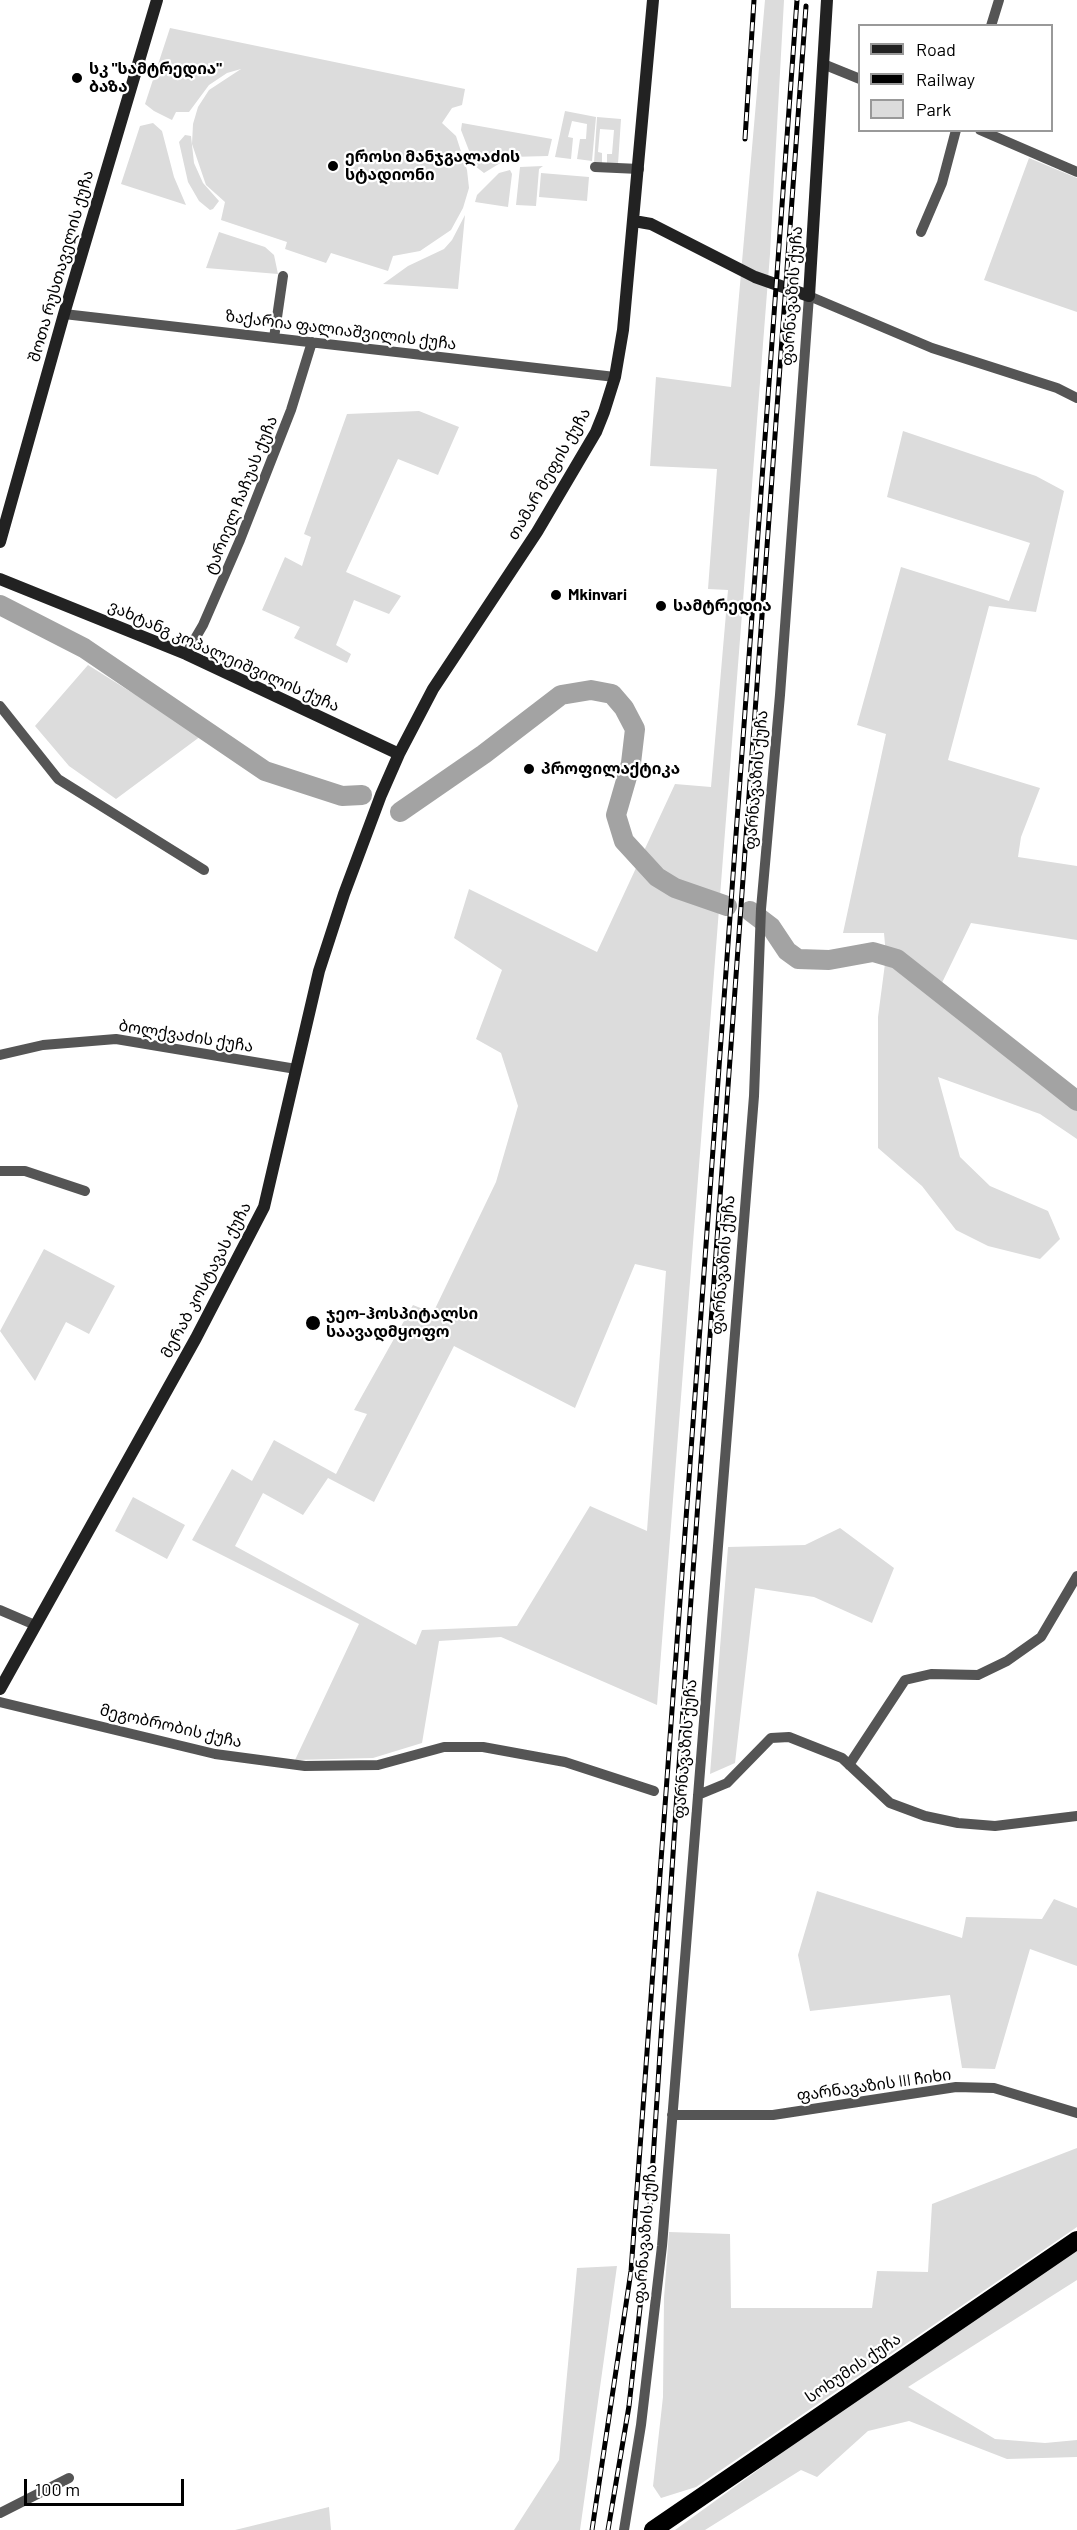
<!DOCTYPE html>
<meta charset="utf-8">
<style>
body{margin:0}
#map{position:relative;width:1077px;height:2530px;overflow:hidden;background:#fff;font-family:Barlow,sans-serif}
canvas{display:block}
.legend{position:absolute;left:858px;top:24px;width:195px;height:108px;box-sizing:border-box;background:#fff;border:2px solid #999;margin:0;padding:8px 10px;list-style:none;font-size:18px;color:#000}
.legend li{display:flex;align-items:center;gap:12px;height:30px}
.legend b{width:30px;border:2px solid #999}
.scale{position:absolute;left:24px;top:2479px;width:160px;height:27px;box-sizing:border-box;border:3px solid #000;border-top:0;padding-left:8px;font-size:18px;line-height:21px;white-space:nowrap;color:#000;-webkit-text-stroke:4px #fff;paint-order:stroke}
</style>
<div id="map">
<canvas width="1077" height="2530"></canvas>
<ul class="legend">
<li><b style="height:8px;background:#222"></b>Road</li>
<li><b style="height:8px;background:#000"></b>Railway</li>
<li><b style="height:16px;background:#dcdcdc"></b>Park</li>
</ul>
<div class="scale">100 m</div>
</div>
<script>
const ctx = document.querySelector('canvas').getContext('2d');
ctx.lineJoin = 'round';
function paint(path, color) { ctx.fillStyle = color; ctx.fill(path, 'evenodd'); }
const poly = rows => new Path2D(rows.map(r => 'M' + r).join(''));
function stroke(path, color, width, dash) { ctx.strokeStyle = color; ctx.lineWidth = width; ctx.lineCap = dash ? 'butt' : 'round'; ctx.setLineDash(dash || []); ctx.stroke(path); }
function label(font, color, halo, rows, align = 'center') {
  ctx.font = font + ' Barlow,"Noto Sans Georgian",sans-serif'; ctx.lineWidth = 4.5; ctx.setLineDash([]); ctx.textBaseline = 'middle'; ctx.strokeStyle = halo; ctx.fillStyle = color; for (const [text, x, y, turn = 0] of rows) {
    ctx.save(); ctx.translate(x, y); ctx.rotate((+turn || 0) * Math.PI / 180); ctx.textAlign = isNaN(turn) ? turn : align; if (halo) ctx.strokeText(text, 0, 0); ctx.fillText(text, 0, 0); ctx.restore();
  }
}
paint(poly([
 [765,0,784,0,770,254,657,1705,501,1637,439,1641,422,1743,373,1758,295,1760,359,1624,192,1540,232,1469,252,1481,274,1440,336,1474,367,1414,354,1410,413,1305,433,1313,496,1182,518,1106,501,1053,476,1039,502,970,454,938,469,889,597,952,675,784,711,787,728,590,708,589,717,469,650,466,656,377,731,387],
 [635,1264,666,1271,647,1531,590,1506,517,1626,422,1630,416,1645,235,1546,263,1493,303,1515,328,1478,374,1502,454,1346,575,1408],
 [170,28,465,89,462,105,452,108,442,123,456,136,467,170,469,188,463,208,451,230,420,251,393,256,388,271,331,253,326,263,285,249,287,242,221,220,225,202,206,185,192,144,193,124,198,107,209,90,241,69,227,73,209,85,189,112,176,112,172,120,154,111,145,104],
 [565,111,596,117,592,161,577,159,580,139,586,139,587,124,572,121,568,137,573,138,571,159,555,157],
 [597,117,621,119,618,164,607,164,607,154,612,154,614,130,600,129,598,152,602,153,602,163,594,163],
 [153,123,162,131,174,177,186,205,121,184,140,126],
 [462,123,552,139,548,156,510,157,484,173,475,166,461,130],
 [185,135,191,136,194,163,203,183,219,201,213,209,210,210,199,201,188,182,179,142],
 [1029,158,1077,178,1077,312,984,280],
 [543,166,539,169,536,206,516,205,520,167],
 [510,170,512,174,508,207,475,202,477,195,499,173],
 [541,173,589,177,587,201,539,197],
 [465,215,458,289,383,284,408,266,444,249,452,240],
 [219,232,265,247,274,255,278,274,206,268],
 [419,411,459,427,438,475,398,459,346,572,401,596,389,614,354,600,336,645,351,654,347,663,294,638,300,627,262,610,285,557,302,566,311,537,304,534,347,414],
 [903,431,1036,476,1064,491,1036,612,989,606,948,760,1040,788,1021,837,1018,857,1077,866,1077,940,971,923,938,991,1077,1101,1077,1139,1040,1114,938,1077,960,1157,990,1186,1048,1211,1060,1239,1040,1259,988,1246,956,1230,922,1186,878,1148,878,1017,886,956,884,933,843,933,886,734,857,725,901,567,1009,601,1030,543,887,497],
 [88,665,201,736,116,799,69,766,35,726],
 [44,1249,115,1286,89,1334,66,1322,35,1381,0,1331],
 [133,1497,185,1525,167,1559,115,1531],
 [840,1528,894,1568,872,1623,814,1597,755,1588,735,1763,710,1774,728,1547,805,1545],
 [817,1891,962,1938,966,1917,1042,1919,1054,1899,1077,1908,1077,1966,1030,1949,995,2069,962,2068,950,1995,810,2011,798,1955],
 [1077,2148,1077,2227,696,2487,661,2498,653,2486,663,2397,664,2298,669,2232,730,2234,731,2308,872,2308,877,2271,928,2272,932,2204],
 [1077,2249,1077,2280,908,2387,995,2439,1045,2443,1077,2440,1077,2457,1007,2459,909,2421,868,2431,817,2477,801,2470,705,2530,675,2530,867,2391],
 [617,2266,580,2530,514,2530,559,2460,577,2268],
 [329,2507,331,2530,235,2530]
]), '#dcdcdc');
stroke(poly([
 [0,605,84,648,265,771,342,796,362,795],
 [400,812,484,754,561,695,591,690,612,694,624,708,635,729,631,763,616,815,624,841,657,877,675,888,727,906],
 [750,911,771,927,787,951,798,959,829,960,873,952,897,959,1077,1101]
]), '#a3a3a3', 20);
stroke(poly([
 [991,26,999,0],
 [823,64,860,79],
 [980,130,1077,172],
 [595,167,639,169],
 [921,232,942,183,956,130],
 [64,314,615,377],
 [274,338,283,276],
 [186,654,203,625,240,540,291,410,312,342],
 [0,706,58,779,204,870],
 [0,1055,43,1045,116,1039,296,1069],
 [0,1171,25,1171,85,1191],
 [0,1610,35,1625],
 [0,1702,215,1754,305,1766,378,1765,444,1747,483,1747,565,1762,654,1791],
 [849,1765,905,1680,931,1674,978,1675,1007,1661,1041,1637,1077,1576],
 [698,1795,727,1783,771,1738,789,1737,842,1758,890,1803,925,1816,958,1823,995,1826,1077,1816],
 [672,2115,773,2115,956,2087,994,2088,1077,2113],
 [0,2513,69,2478],
 [624,2530,641,2425,662,2246,754,1096,761,909,780,695,809,296,932,348,1057,388,1077,398]
]), '#555', 10);
stroke(poly([
 [634,221,651,224,755,277,809,296,827,0],
 [0,542,64,314,157,0],
 [0,579,186,654,399,754],
 [0,1689,196,1338,264,1207,319,971,344,894,381,795,399,754,433,689,537,532,596,432,604,412,615,377,623,330,653,0]
]), '#222', 12);
stroke(poly([
 [653,2530,1077,2240]
]), '#000', 18);
const rail = poly([
 [745,139,754,0],
 [592,2530,631,2271,797,0],
 [608,2530,629,2406,648,2236,677,1793,806,6]
]);
stroke(rail, '#000', 5);
stroke(rail, '#fff', 3, [9]);
for (const [x, y, r, color] of [
 [77,78,6,"#000"],
 [333,166,6,"#000"],
 [556,595,6,"#000"],
 [661,606,6,"#000"],
 [529,769,6,"#000"],
 [313,1323,8,"#000"]
]) { const dot = new Path2D(); dot.arc(x, y, r, 0, 2 * Math.PI); ctx.fillStyle = color; ctx.fill(dot); stroke(dot, '#fff', 2); }
label('bold 16px', '#000', '#fff', [
 ["სკ \"სამტრედია\"",89,69],
 ["ბაზა",89,87],
 ["ეროსი მანჯგალაძის",345,157],
 ["სტადიონი",345,175],
 ["Mkinvari",568,595],
 ["სამტრედია",673,606],
 ["პროფილაქტიკა",541,769],
 ["ჯეო-ჰოსპიტალსი",326,1314],
 ["საავადმყოფო",326,1332]
], 'left');
label('16px', '#000', '#fff', [
 ["შოთა რუსთაველის ქუჩა",61,266,-74],
 ["ფარნავაზის ქუჩა",792,296,-86],
 ["ზაქარია ფალიაშვილის ქუჩა",341,330,7],
 ["თამარ მეფის ქუჩა",549,474,-60],
 ["ტარიელ ჩაჩუას ქუჩა",241,495,-68],
 ["ვახტანგ კოპალეიშვილის ქუჩა",224,656,24],
 ["ფარნავაზის ქუჩა",756,780,-85],
 ["ბოლქვაძის ქუჩა",186,1036,9],
 ["ფარნავაზის ქუჩა",723,1265,-85],
 ["მერაბ კოსტავას ქუჩა",206,1280,-62],
 ["მეგობრობის ქუჩა",171,1726,13],
 ["ფარნავაზის ქუჩა",685,1749,-85],
 ["ფარნავაზის III ჩიხი",874,2085,-8],
 ["ფარნავაზის ქუჩა",645,2234,-85],
 ["სოხუმის ქუჩა",853,2368,-34]
]);
</script>
